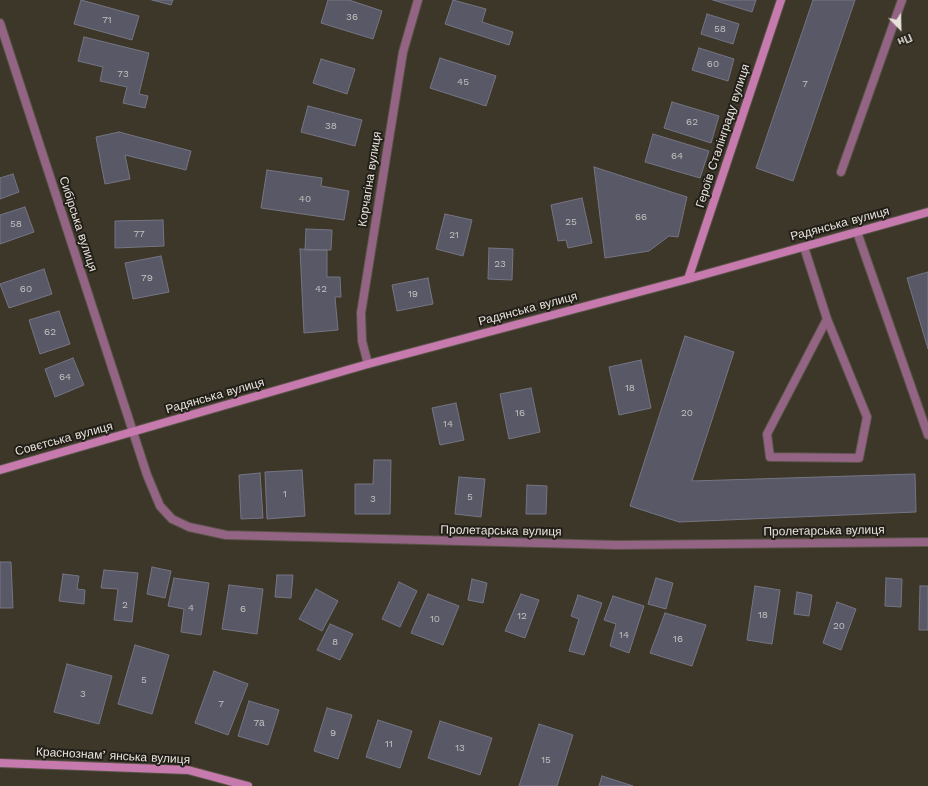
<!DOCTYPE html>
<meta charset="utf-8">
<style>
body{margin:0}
#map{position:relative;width:928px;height:786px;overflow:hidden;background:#3d372a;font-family:"Work Sans",sans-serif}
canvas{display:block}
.north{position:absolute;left:880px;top:8px;width:40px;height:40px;-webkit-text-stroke:3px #221f19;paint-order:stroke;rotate:157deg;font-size:11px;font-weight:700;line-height:16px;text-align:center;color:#e7e3db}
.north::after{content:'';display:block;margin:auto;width:14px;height:18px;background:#e7e3db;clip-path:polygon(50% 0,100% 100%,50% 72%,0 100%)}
</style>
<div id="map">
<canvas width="928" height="786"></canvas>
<div class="north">Пн</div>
</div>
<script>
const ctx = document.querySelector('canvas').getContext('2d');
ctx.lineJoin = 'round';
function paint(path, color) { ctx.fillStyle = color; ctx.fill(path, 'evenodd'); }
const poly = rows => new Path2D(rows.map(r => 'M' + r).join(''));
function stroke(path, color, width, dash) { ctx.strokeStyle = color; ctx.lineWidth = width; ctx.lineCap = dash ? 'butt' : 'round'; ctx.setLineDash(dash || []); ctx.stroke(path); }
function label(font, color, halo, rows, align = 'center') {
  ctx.font = font + ' "Work Sans",sans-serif'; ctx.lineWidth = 4; ctx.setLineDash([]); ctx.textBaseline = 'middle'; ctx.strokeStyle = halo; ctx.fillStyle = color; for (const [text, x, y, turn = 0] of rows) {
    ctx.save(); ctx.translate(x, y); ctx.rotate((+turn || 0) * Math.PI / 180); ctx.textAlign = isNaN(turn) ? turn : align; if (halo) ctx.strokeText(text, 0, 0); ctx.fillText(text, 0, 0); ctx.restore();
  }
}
const building = poly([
 [81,0,139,16,132,40,74,24,81,0],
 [152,0,173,0,171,5,152,0],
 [328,0,349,0,382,11,373,39,321,23,328,0],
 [453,0,486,9,482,22,513,32,509,45,445,24,453,0],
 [713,0,756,0,752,12,713,0],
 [813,0,855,0,793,181,756,168,813,0],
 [707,14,739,24,733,44,701,34,707,14],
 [84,37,149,53,139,94,148,96,145,108,123,103,127,87,100,81,103,67,78,61,84,37],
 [699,48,734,59,728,81,692,70,699,48],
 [440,58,496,76,486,106,430,88,440,58],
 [321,59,355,69,347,94,313,83,321,59],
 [672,102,719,116,711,143,664,128,672,102],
 [308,106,362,120,355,146,301,132,308,106],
 [119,132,191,151,186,170,125,155,130,179,105,184,96,137,119,132],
 [653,134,709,151,700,178,645,162,653,134],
 [594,167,687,197,678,237,669,236,649,251,605,258,594,167],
 [267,170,322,178,321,186,349,191,344,220,261,208,267,170],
 [13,174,19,192,0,199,0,178,13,174],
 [582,198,592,243,568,248,566,240,558,241,551,205,582,198],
 [25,207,34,232,0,244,0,215,25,207],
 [445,214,472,220,463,256,436,249,445,214],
 [163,220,164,246,115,248,115,221,163,220],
 [306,229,332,230,331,250,305,250,306,229],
 [489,248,513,249,512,280,488,279,489,248],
 [300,249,327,250,327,277,340,277,341,297,335,297,338,330,304,333,300,249],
 [161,256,169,292,133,299,125,263,161,256],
 [44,269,52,294,9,308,0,284,44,269],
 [928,272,928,349,907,278,928,272],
 [428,278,433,304,397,311,392,285,428,278],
 [59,311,70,344,40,354,29,320,59,311],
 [685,336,734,352,692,481,915,474,916,512,679,522,630,506,685,336],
 [73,358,84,385,55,397,45,369,73,358],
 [641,360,651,408,619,415,609,367,641,360],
 [531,388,540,432,509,439,500,394,531,388],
 [456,403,464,440,440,445,432,408,456,403],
 [374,460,391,460,390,514,355,514,355,484,373,484,374,460],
 [302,470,305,516,267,519,265,472,302,470],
 [260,473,263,518,241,519,239,475,260,473],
 [459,477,485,479,481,517,455,514,459,477],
 [527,485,547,486,546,514,526,514,527,485],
 [0,562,11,562,13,608,0,608,0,562],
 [152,567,171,571,165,598,147,594,152,567],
 [104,570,138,573,132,622,114,620,118,589,101,588,104,570],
 [63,574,79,576,77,589,85,590,84,604,59,601,63,574],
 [277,575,293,575,291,598,275,597,277,575],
 [174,578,209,583,201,635,181,632,184,609,168,606,174,578],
 [656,578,673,583,666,609,648,604,656,578],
 [886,578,902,579,901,607,885,606,886,578],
 [472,579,487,583,483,603,468,600,472,579],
 [399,582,417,591,400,627,382,619,399,582],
 [229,585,263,589,257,634,222,629,229,585],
 [755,586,780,590,772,644,747,640,755,586],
 [920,586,928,586,928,630,919,630,920,586],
 [316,589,338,601,322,631,299,619,316,589],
 [797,592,812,595,809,616,794,614,797,592],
 [428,594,459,606,443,645,411,633,428,594],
 [521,594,539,600,525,638,505,631,521,594],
 [578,595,602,603,584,655,569,651,579,619,571,616,578,595],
 [613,596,644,606,629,653,610,646,616,624,604,620,613,596],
 [837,602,856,609,841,650,823,643,837,602],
 [665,613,706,625,692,666,650,653,665,613],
 [330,624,353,634,340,660,317,650,330,624],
 [135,645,169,655,152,714,118,704,135,645],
 [67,664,112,676,99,724,54,712,67,664],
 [214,671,248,684,228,735,195,723,214,671],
 [249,701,279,710,268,745,238,736,249,701],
 [327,708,352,715,338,759,314,751,327,708],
 [378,720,412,731,400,768,366,757,378,720],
 [440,721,492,738,480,775,428,758,440,721],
 [539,724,573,735,557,786,519,786,539,724],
 [602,776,633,786,599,786,602,776]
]);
paint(building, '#585866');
stroke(building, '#757584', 1);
const lane = poly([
 [841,172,902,0],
 [804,247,827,319,767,434,770,457,859,458,867,417,827,319]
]);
const street = poly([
 [0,23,147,475,160,506,172,519,189,527,226,535,617,545,928,542],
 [857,232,928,435],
 [368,364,362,341,361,313,403,52,418,0]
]);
const secondary = poly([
 [688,279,781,0],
 [0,470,368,364,688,279,928,212],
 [0,763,188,770,248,786]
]);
stroke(lane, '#585346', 10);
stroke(street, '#585346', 10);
stroke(secondary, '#585346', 10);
stroke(lane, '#946484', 8);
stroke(street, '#946484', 8);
stroke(secondary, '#c77aae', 8);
label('10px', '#c3c0be', null, [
 ["36",352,17],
 ["71",107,20],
 ["58",720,29],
 ["60",713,64],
 ["73",123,74],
 ["45",463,82],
 ["7",805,84],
 ["62",692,122],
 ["38",331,126],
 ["64",677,156],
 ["40",305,199],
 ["66",641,217],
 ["25",571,222],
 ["58",16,224],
 ["77",139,234],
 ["21",454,235],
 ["23",500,264],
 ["79",147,278],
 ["60",26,289],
 ["42",321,289],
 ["19",413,294],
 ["62",50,332],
 ["64",65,377],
 ["18",630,388],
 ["16",520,413],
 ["20",687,413],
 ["14",448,424],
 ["1",285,494],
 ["5",470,497],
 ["3",373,499],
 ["2",125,605],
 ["4",191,608],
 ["6",243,609],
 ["18",763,615],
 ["12",522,616],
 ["10",435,619],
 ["20",839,626],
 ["14",624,635],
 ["16",678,639],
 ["8",335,642],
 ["5",144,680],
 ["3",83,694],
 ["7",221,704],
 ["7а",259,723],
 ["9",333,733],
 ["11",389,744],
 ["13",460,748],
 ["15",546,760]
]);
label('12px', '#e7e3db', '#221f19', [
 ["Героїв Сталінграду вулиця",723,136,-72],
 ["Корчагіна вулиця",370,179,-81],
 ["Сибірська вулиця",78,224,72],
 ["Радянська вулиця",840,224,-15],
 ["Радянська вулиця",528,309,-15],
 ["Радянська вулиця",215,396,-16],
 ["Совєтська вулиця",64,439,-15],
 ["Пролетарська вулиця",501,531,1],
 ["Пролетарська вулиця",824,531,-1],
 ["Краснознамʼянська вулиця",113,756,3]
]);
</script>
